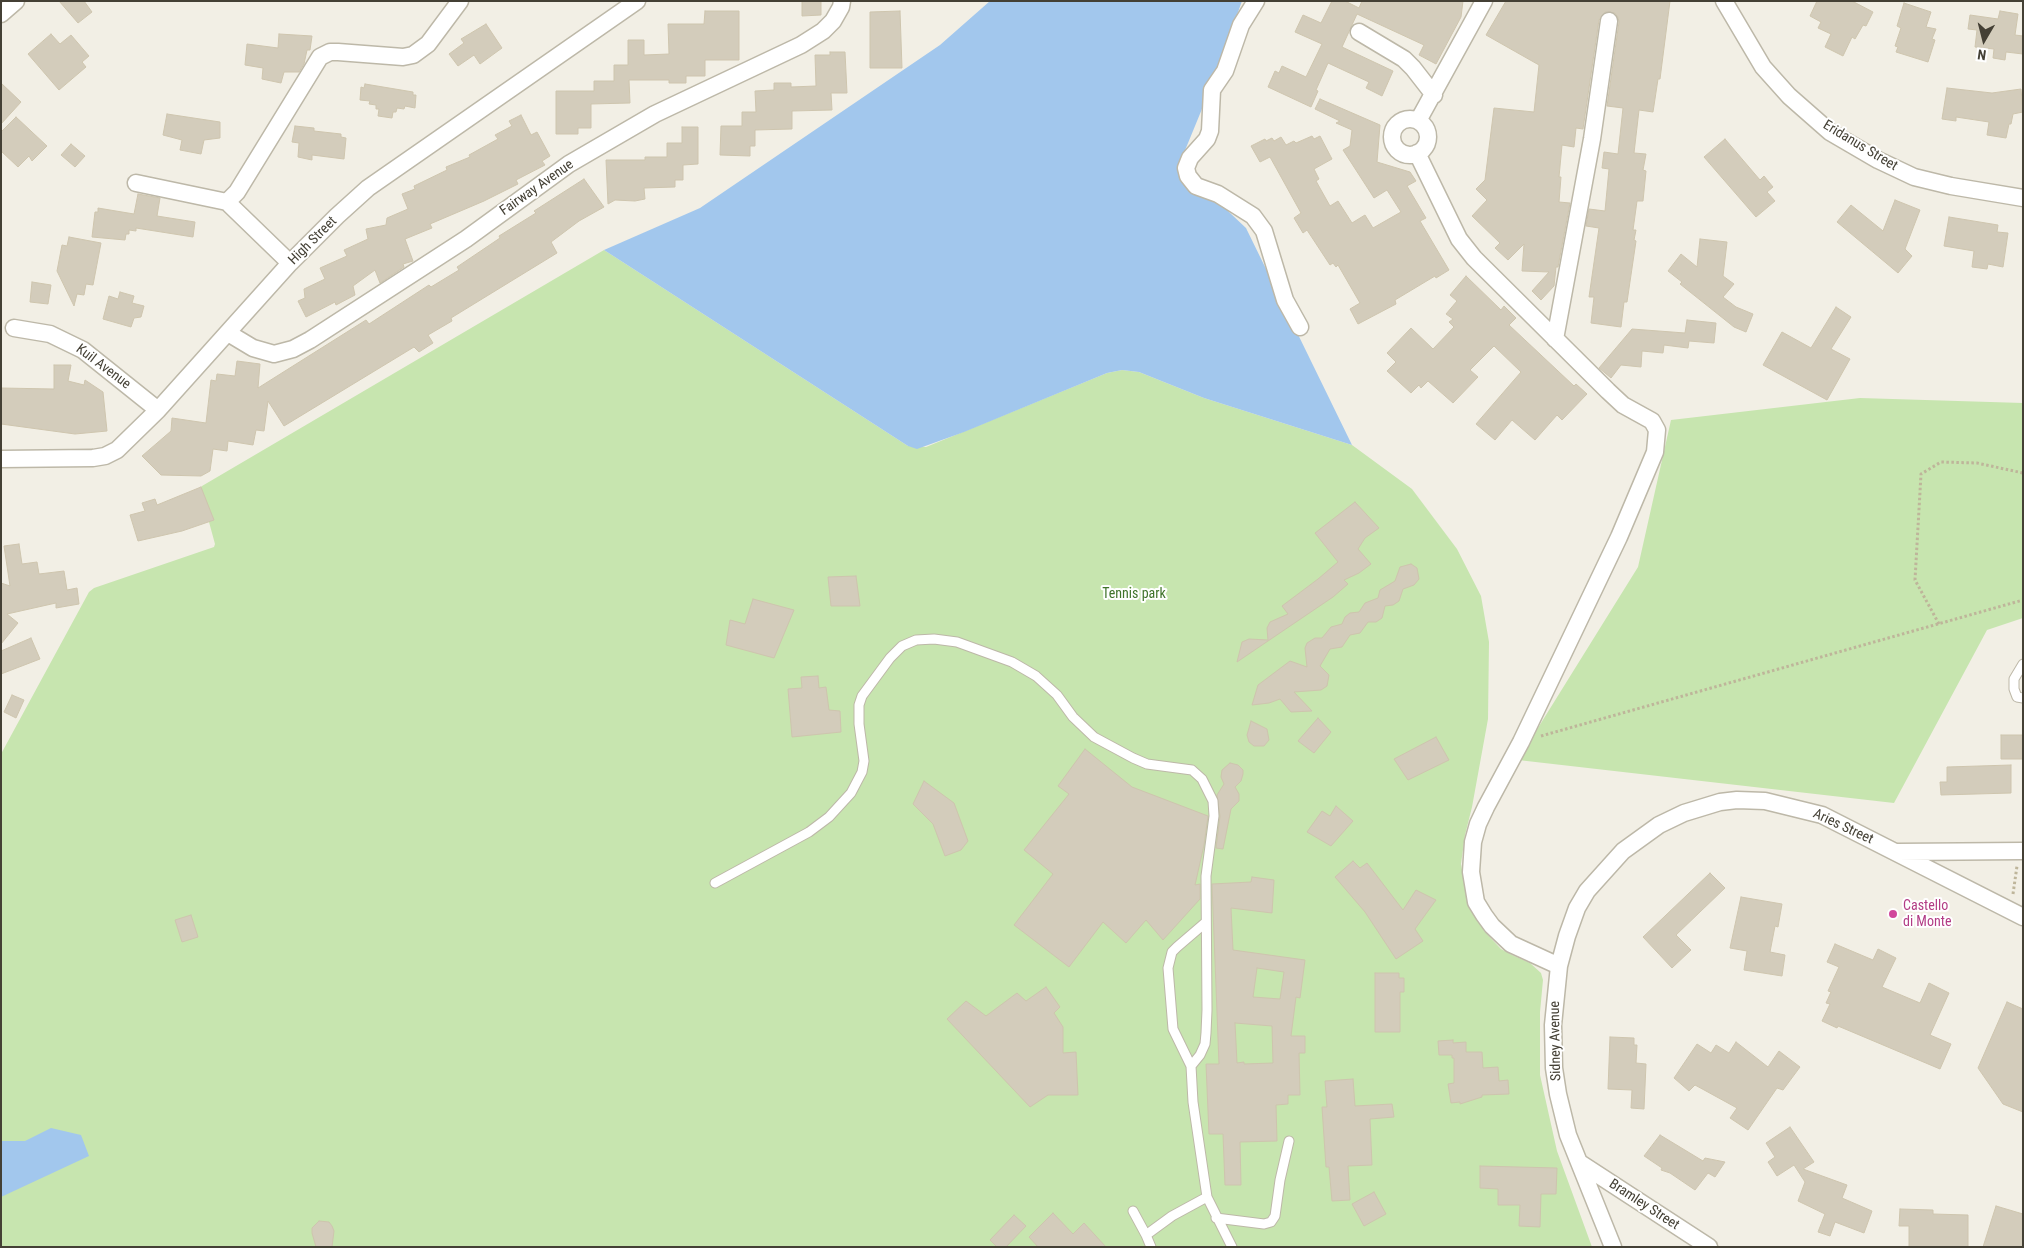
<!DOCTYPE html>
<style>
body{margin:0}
#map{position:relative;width:2024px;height:1248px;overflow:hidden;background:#f2efe5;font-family:"Roboto Condensed",sans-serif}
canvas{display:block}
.frame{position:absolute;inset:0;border:2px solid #444035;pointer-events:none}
.north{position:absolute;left:1959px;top:15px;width:50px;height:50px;-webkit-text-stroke:4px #fff;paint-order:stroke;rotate:188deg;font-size:14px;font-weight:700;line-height:20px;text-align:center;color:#444035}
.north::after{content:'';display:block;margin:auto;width:18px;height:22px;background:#444035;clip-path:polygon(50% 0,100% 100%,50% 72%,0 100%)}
</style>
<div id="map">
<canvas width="2024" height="1248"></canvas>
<div class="frame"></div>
<div class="north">N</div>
</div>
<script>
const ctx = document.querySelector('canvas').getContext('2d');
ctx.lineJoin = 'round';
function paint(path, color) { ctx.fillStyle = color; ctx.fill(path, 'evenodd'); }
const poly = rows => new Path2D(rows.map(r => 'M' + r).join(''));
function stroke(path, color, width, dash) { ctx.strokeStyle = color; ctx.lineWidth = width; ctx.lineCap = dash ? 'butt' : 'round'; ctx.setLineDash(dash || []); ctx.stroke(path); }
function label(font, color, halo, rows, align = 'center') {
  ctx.font = font + ' "Roboto Condensed",sans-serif'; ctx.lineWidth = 4; ctx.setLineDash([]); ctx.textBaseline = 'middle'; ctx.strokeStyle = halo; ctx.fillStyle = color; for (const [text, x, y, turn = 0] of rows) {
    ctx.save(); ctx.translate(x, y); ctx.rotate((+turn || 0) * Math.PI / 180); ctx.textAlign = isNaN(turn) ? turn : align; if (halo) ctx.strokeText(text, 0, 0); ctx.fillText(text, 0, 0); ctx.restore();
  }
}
paint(poly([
 [604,250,908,446,926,447,1107,373,1122,370,1139,372,1204,398,1352,445,1412,489,1457,549,1481,596,1489,642,1488,719,1472,807,1465,835,1461,864,1468,901,1485,932,1501,949,1512,955,1530,963,1541,973,1543,980,1540,1012,1540,1075,1557,1151,1592,1247,1,1247,1,754,89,592,94,588,214,547,215,544,200,489,202,486],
 [1860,398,2023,403,2023,618,1987,630,1894,803,1518,760,1638,567,1671,420]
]), '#c7e5af');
paint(poly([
 [990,1,1242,1,1211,87,1179,165,1246,228,1352,445,1204,398,1139,372,1122,370,1107,373,964,432,917,449,908,446,604,250,700,208,940,45],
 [51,1128,81,1135,89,1156,1,1197,1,1141,25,1141]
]), '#a2c7ed');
const building = poly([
 [59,1,84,1,92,12,78,23,59,1],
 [802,1,821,1,821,15,802,16,802,1],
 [1332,1,1345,1,1359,8,1362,1,1463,1,1461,17,1436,64,1419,55,1424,45,1357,14,1342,47,1393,71,1382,96,1366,88,1369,82,1328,63,1316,90,1318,91,1311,107,1268,87,1275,71,1279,73,1282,66,1306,77,1322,44,1295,32,1303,15,1321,23,1332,1],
 [1506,1,1670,1,1660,79,1658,79,1653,112,1639,110,1634,153,1646,154,1643,170,1646,171,1643,201,1637,201,1633,230,1636,230,1634,240,1636,241,1627,302,1624,302,1621,327,1591,323,1594,297,1589,297,1599,228,1586,226,1589,209,1605,211,1609,169,1602,168,1604,152,1618,154,1623,108,1607,106,1619,22,1618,17,1615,13,1605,12,1599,20,1583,129,1576,128,1574,147,1562,145,1559,177,1561,177,1559,202,1570,203,1558,267,1556,267,1554,286,1541,300,1532,291,1549,272,1522,271,1524,244,1508,260,1495,248,1500,243,1472,216,1487,200,1476,189,1485,180,1494,108,1534,112,1539,65,1486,35,1506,1],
 [1817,1,1852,1,1873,12,1866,26,1863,25,1855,39,1852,37,1843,56,1825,47,1831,34,1818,28,1821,22,1810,16,1817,1],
 [1904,3,1931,12,1926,27,1936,29,1932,39,1935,40,1928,62,1896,52,1898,47,1895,46,1901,28,1897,26,1904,3],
 [705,11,739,11,739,60,705,60,705,76,686,76,686,83,669,83,669,80,629,80,630,103,591,104,591,128,578,128,578,134,556,134,556,91,594,91,594,81,614,81,614,65,628,65,628,40,644,40,644,55,669,54,668,24,704,24,705,11],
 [900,11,902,68,870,68,870,12,900,11],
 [2000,11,2018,14,2015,35,2023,36,2023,54,2006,52,2005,60,1993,58,1994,49,1975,47,1977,30,1968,29,1970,15,1998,19,2000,11],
 [486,24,502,48,480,64,474,55,458,66,449,54,464,43,461,39,486,24],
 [51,34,60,44,71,35,89,56,82,62,86,67,59,90,28,54,51,34],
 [279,34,312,36,310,50,307,50,304,64,299,72,284,72,281,83,262,79,263,68,245,65,247,44,278,48,279,34],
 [830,52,845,52,847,93,831,93,832,110,792,111,792,129,755,130,755,146,750,146,750,156,720,155,721,126,742,126,742,112,756,112,755,91,774,90,774,83,791,83,791,87,816,86,815,55,830,55,830,52],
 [1,83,21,102,1,124,1,83],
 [365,84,413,92,413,95,416,95,415,108,405,106,404,109,397,108,396,112,393,112,392,118,378,116,379,109,376,109,376,105,369,104,370,101,360,100,361,87,364,88,365,84],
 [1947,88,1992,93,2021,89,2023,112,2013,114,2011,124,2009,124,2006,138,1987,135,1989,122,1956,117,1956,121,1942,119,1947,88],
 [1320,99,1380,125,1377,162,1410,172,1416,181,1407,186,1426,218,1420,221,1449,270,1436,278,1435,276,1395,300,1396,304,1358,324,1350,309,1360,303,1338,265,1336,267,1333,263,1330,265,1307,230,1303,233,1294,218,1301,213,1270,157,1260,162,1251,146,1265,139,1266,141,1272,138,1274,141,1281,137,1286,145,1294,141,1296,143,1312,136,1314,139,1320,136,1332,159,1314,169,1319,179,1316,181,1330,206,1338,201,1352,223,1365,215,1373,228,1401,212,1387,190,1374,198,1343,150,1350,146,1352,130,1336,123,1340,121,1315,109,1320,99],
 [167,114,220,122,220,138,204,140,201,154,180,150,182,140,163,135,167,114],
 [521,115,531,135,537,132,550,156,542,161,545,165,516,180,518,184,484,201,430,224,432,228,405,239,413,261,403,264,404,267,380,283,375,270,353,286,355,295,336,305,335,302,306,317,298,301,305,298,304,289,325,279,320,268,347,256,344,250,368,239,366,229,386,225,387,218,408,209,402,194,415,189,414,186,447,170,446,167,470,157,469,155,498,139,495,135,512,126,509,121,521,115],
 [16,117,47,146,32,161,29,156,18,167,1,151,1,132,16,117],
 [295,126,314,128,314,131,341,134,341,137,346,138,344,159,312,155,312,160,298,157,299,143,292,142,295,126],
 [682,127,698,127,698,164,683,165,683,180,675,180,675,187,644,188,645,199,635,201,615,200,608,204,606,160,645,160,645,157,667,157,667,143,682,143,682,127],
 [1725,139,1760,180,1764,176,1773,187,1767,192,1775,201,1756,217,1704,157,1725,139],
 [71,144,85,156,75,167,61,155,71,144],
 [584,179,604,207,579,221,551,242,557,253,451,318,452,321,428,335,433,343,419,352,414,347,284,426,268,401,264,431,256,430,253,445,228,441,227,451,213,449,210,471,201,476,161,475,142,456,171,431,172,418,206,423,211,380,216,381,217,374,235,376,237,361,260,364,258,388,366,320,369,324,429,285,431,287,459,270,457,267,500,238,499,236,536,213,534,211,584,179],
 [138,194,160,198,157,216,195,222,193,237,136,228,136,231,129,230,129,234,126,234,125,240,92,237,95,212,98,212,98,208,134,214,138,194],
 [1895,200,1920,210,1905,249,1912,256,1898,273,1837,222,1851,205,1883,231,1895,200],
 [1949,217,1998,225,1997,232,2008,233,2003,267,1988,264,1987,269,1972,267,1974,251,1944,246,1949,217],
 [69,237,101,243,93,285,86,284,84,295,77,294,74,306,57,271,62,245,67,246,69,237],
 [1700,239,1727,242,1723,276,1734,284,1723,297,1736,307,1753,314,1746,332,1734,327,1680,284,1682,282,1668,271,1681,254,1697,267,1700,239],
 [1466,276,1501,310,1504,306,1516,318,1509,325,1574,386,1576,384,1587,394,1562,420,1557,415,1535,440,1512,420,1495,440,1476,424,1521,372,1494,346,1470,370,1478,377,1453,403,1428,381,1421,388,1419,385,1411,393,1387,371,1396,362,1387,353,1411,328,1433,349,1454,327,1449,322,1453,319,1446,314,1457,301,1450,295,1466,276],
 [32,282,51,285,48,304,30,302,32,282],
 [120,292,134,296,132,303,144,306,141,317,134,318,131,327,103,319,109,296,118,299,120,292],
 [1836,307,1851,317,1831,349,1850,359,1827,400,1763,365,1782,332,1811,348,1836,307],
 [1687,320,1716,323,1714,343,1689,341,1688,348,1664,345,1663,353,1642,351,1641,367,1621,365,1611,378,1599,368,1632,329,1685,333,1687,320],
 [54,365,71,365,68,381,84,385,85,380,103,392,107,431,75,434,1,424,1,388,54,389,54,365],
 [201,487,214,520,182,531,138,541,130,515,145,511,142,503,155,499,157,505,201,487],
 [1355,502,1379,528,1365,538,1358,549,1371,564,1359,573,1344,580,1348,584,1333,597,1237,662,1242,642,1249,639,1268,640,1267,628,1270,622,1288,614,1282,606,1318,579,1338,562,1315,533,1355,502],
 [19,544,22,564,37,562,39,574,64,571,67,590,77,588,79,604,56,608,56,603,7,614,18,623,1,644,1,583,10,586,4,546,19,544],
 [1411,564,1417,568,1419,579,1414,585,1403,589,1399,601,1393,605,1385,606,1382,618,1376,622,1368,622,1360,633,1350,635,1342,647,1330,649,1320,666,1329,675,1327,686,1321,690,1294,692,1312,711,1291,712,1280,699,1269,703,1252,705,1258,685,1290,661,1307,667,1305,648,1307,643,1315,638,1322,638,1331,627,1342,624,1345,617,1350,613,1359,612,1365,603,1378,598,1380,590,1395,581,1400,567,1411,564],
 [856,576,860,606,831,606,828,577,856,576],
 [753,599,794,610,774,658,726,645,730,620,745,624,753,599],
 [31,638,40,659,1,674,1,651,31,638],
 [818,676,819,688,826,687,829,710,840,711,841,732,792,737,788,689,802,688,801,677,818,676],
 [12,695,24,700,16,718,4,712,12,695],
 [1318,718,1331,732,1314,753,1298,741,1318,718],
 [1251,721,1267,729,1269,740,1264,746,1254,746,1249,742,1247,735,1251,721],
 [2001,735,2023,735,2023,759,2001,759,2001,735],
 [1436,737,1449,760,1408,780,1394,759,1436,737],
 [1085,749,1132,787,1208,816,1204,845,1195,885,1200,884,1200,899,1163,940,1146,920,1126,943,1103,922,1069,967,1014,925,1053,874,1024,850,1069,794,1058,786,1085,749],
 [1230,763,1238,765,1243,770,1243,774,1241,781,1235,787,1239,794,1239,801,1231,809,1223,849,1216,848,1220,816,1217,795,1224,784,1221,777,1222,770,1230,763],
 [2011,765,2011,793,1941,795,1940,782,1947,782,1947,767,2011,765],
 [924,781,954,803,968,841,961,850,945,856,933,824,913,804,924,781],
 [1336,806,1353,821,1331,846,1307,832,1322,811,1330,816,1336,806],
 [1353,861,1360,868,1367,863,1403,910,1416,890,1436,900,1415,929,1423,941,1396,959,1365,912,1335,877,1353,861],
 [1710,873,1725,888,1676,935,1691,950,1672,968,1643,937,1710,873],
 [1252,877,1274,880,1272,913,1231,908,1233,950,1305,960,1300,998,1296,997,1291,1036,1305,1036,1305,1053,1299,1053,1300,1095,1288,1095,1288,1104,1276,1105,1277,1141,1240,1142,1241,1185,1225,1185,1223,1134,1209,1134,1206,1064,1219,1064,1212,884,1251,882,1252,877],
 [1257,968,1284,972,1280,999,1253,997,1257,968],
 [1235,1023,1272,1026,1273,1063,1244,1064,1244,1062,1237,1063,1235,1023],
 [1741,897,1782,904,1778,927,1775,926,1770,952,1785,955,1782,976,1744,970,1747,951,1730,948,1741,897],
 [191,915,198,937,182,942,175,920,191,915],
 [1835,944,1873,960,1878,949,1896,958,1882,987,1920,1003,1929,983,1949,993,1930,1035,1951,1044,1940,1069,1838,1026,1837,1028,1822,1021,1830,1004,1826,1003,1831,992,1828,991,1839,967,1827,962,1835,944],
 [1375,973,1399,973,1399,978,1404,978,1404,992,1400,992,1400,1032,1375,1032,1375,973],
 [1046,987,1060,1007,1054,1013,1063,1027,1063,1053,1076,1052,1078,1095,1048,1095,1030,1107,947,1019,966,1001,986,1016,1017,993,1026,1001,1046,987],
 [2007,1002,2023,1009,2023,1112,2003,1104,1978,1068,2007,1002],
 [1610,1037,1634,1038,1634,1045,1637,1045,1636,1063,1646,1064,1644,1109,1631,1108,1632,1090,1608,1089,1610,1037],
 [1453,1040,1453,1043,1466,1042,1466,1052,1482,1052,1483,1068,1498,1067,1499,1081,1508,1080,1509,1094,1482,1095,1482,1097,1460,1104,1460,1102,1451,1103,1448,1084,1454,1083,1454,1058,1452,1058,1452,1055,1439,1055,1438,1041,1453,1040],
 [1736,1042,1768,1067,1779,1051,1800,1067,1783,1090,1777,1088,1748,1130,1730,1118,1737,1108,1695,1085,1689,1091,1674,1078,1697,1044,1711,1053,1716,1045,1729,1053,1736,1042],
 [1353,1079,1355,1106,1392,1104,1394,1117,1370,1119,1372,1165,1348,1166,1350,1200,1332,1201,1329,1167,1326,1167,1322,1107,1327,1107,1325,1081,1353,1079],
 [1790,1127,1814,1162,1803,1169,1847,1185,1842,1198,1872,1211,1864,1233,1835,1222,1830,1236,1818,1232,1825,1214,1798,1201,1805,1182,1794,1165,1777,1176,1768,1162,1775,1157,1766,1143,1790,1127],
 [1660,1135,1703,1161,1705,1158,1725,1162,1715,1177,1708,1173,1695,1190,1670,1173,1661,1170,1662,1168,1644,1156,1660,1135],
 [1480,1166,1557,1168,1556,1194,1541,1194,1540,1227,1519,1226,1520,1205,1498,1205,1498,1189,1480,1188,1480,1166],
 [1374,1192,1386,1214,1364,1226,1352,1204,1374,1192],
 [1996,1206,2023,1214,2023,1247,1983,1247,1996,1206],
 [1900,1209,1933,1210,1933,1214,1968,1215,1968,1247,1909,1247,1909,1226,1899,1226,1900,1209],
 [1053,1213,1073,1234,1084,1223,1106,1247,1038,1247,1029,1237,1053,1213],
 [1014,1215,1026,1226,1006,1247,997,1247,990,1240,1014,1215],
 [319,1221,329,1222,332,1226,334,1231,332,1247,316,1247,312,1233,312,1228,319,1221]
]);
paint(building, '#d3ccbb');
stroke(building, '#cec5ae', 1);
const service = poly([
 [2023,664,2014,679,2014,689,2017,697,2023,698],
 [715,883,809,832,829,817,851,793,862,772,864,761,859,724,859,705,862,696,890,658,902,646,916,640,934,639,957,642,1012,662,1036,676,1057,695,1073,717,1094,737,1133,758,1147,764,1192,770,1202,779,1213,801,1214,816,1206,876,1207,1010,1206,1033,1205,1044,1200,1055,1191,1066,1193,1102,1207,1197,1232,1247],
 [1191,1066,1173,1029,1168,968,1172,952,1177,947,1205,923],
 [1133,1211,1146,1235],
 [1216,1218,1264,1224,1271,1222,1275,1216,1280,1180,1289,1141],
 [1151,1247,1146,1235,1172,1216,1207,1197]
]);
const minor = poly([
 [1256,1,1241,25,1225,71,1212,90,1210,131,1207,139,1190,158,1186,168,1188,176,1196,186,1218,194,1253,216,1264,231,1285,300,1300,327],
 [1724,1,1763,67,1789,96,1830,132,1878,160,1914,177,1951,186,2023,198],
 [1,14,16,1],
 [1359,32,1404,59,1413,68,1434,95],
 '1392 137a18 18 0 1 1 36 0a18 18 0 1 1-36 0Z',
 [1418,121,1484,1],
 [1417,153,1459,239,1474,258,1608,391,1623,405,1652,421,1657,430,1655,452,1619,537,1521,742,1486,807,1478,824,1473,842,1471,872,1476,902,1484,915,1492,926,1511,944,1559,966],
 [136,183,227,202,237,192,320,57,330,52,338,52,403,57,413,55,428,44,460,1],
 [227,202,290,263],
 [14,328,50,334,83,350,158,410],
 [228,333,253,348,274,354,293,349,310,340,466,239,569,164,655,114,801,45,823,31,833,21,841,7,842,1],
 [1555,339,1592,139,1609,21],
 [1,459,93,458,105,456,117,450,158,410,290,263,337,216,368,188,637,1],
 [1898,852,2023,851],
 [1580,1163,1709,1247],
 [1613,1247,1568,1135,1558,1094,1554,1068,1553,1025,1559,966,1567,936,1577,908,1587,891,1623,851,1659,825,1684,813,1720,802,1737,800,1765,801,1822,815,2023,917]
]);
stroke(service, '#bdb8a8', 11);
stroke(minor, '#bdb8a8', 19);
stroke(poly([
 [1939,624,1915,580,1921,474,1941,462,1977,463,2023,473],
 [1541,736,2023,600],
 [2013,894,2017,866]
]), '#beb59a', 3, [2.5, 2.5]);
stroke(service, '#fff', 9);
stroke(minor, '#fff', 16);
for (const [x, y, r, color] of [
 [1893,914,5,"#d1479c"]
]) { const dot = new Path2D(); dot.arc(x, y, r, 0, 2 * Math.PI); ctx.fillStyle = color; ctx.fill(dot); stroke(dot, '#fff', 2); }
label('14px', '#444035', '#fff', [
 ["Eridanus Street",1860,146,31],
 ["Fairway Avenue",537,188,-35],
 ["High Street",313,241,-45],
 ["Kuil Avenue",103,367,37],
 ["Aries Street",1843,827,25],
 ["Sidney Avenue",1556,1041,-91],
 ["Bramley Street",1644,1205,33]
]);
label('14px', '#3f732a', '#fff', [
 ["Tennis park",1134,594]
]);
label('14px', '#b23c85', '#fff', [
 ["Castello",1903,906],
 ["di Monte",1903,922]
], 'left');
</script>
